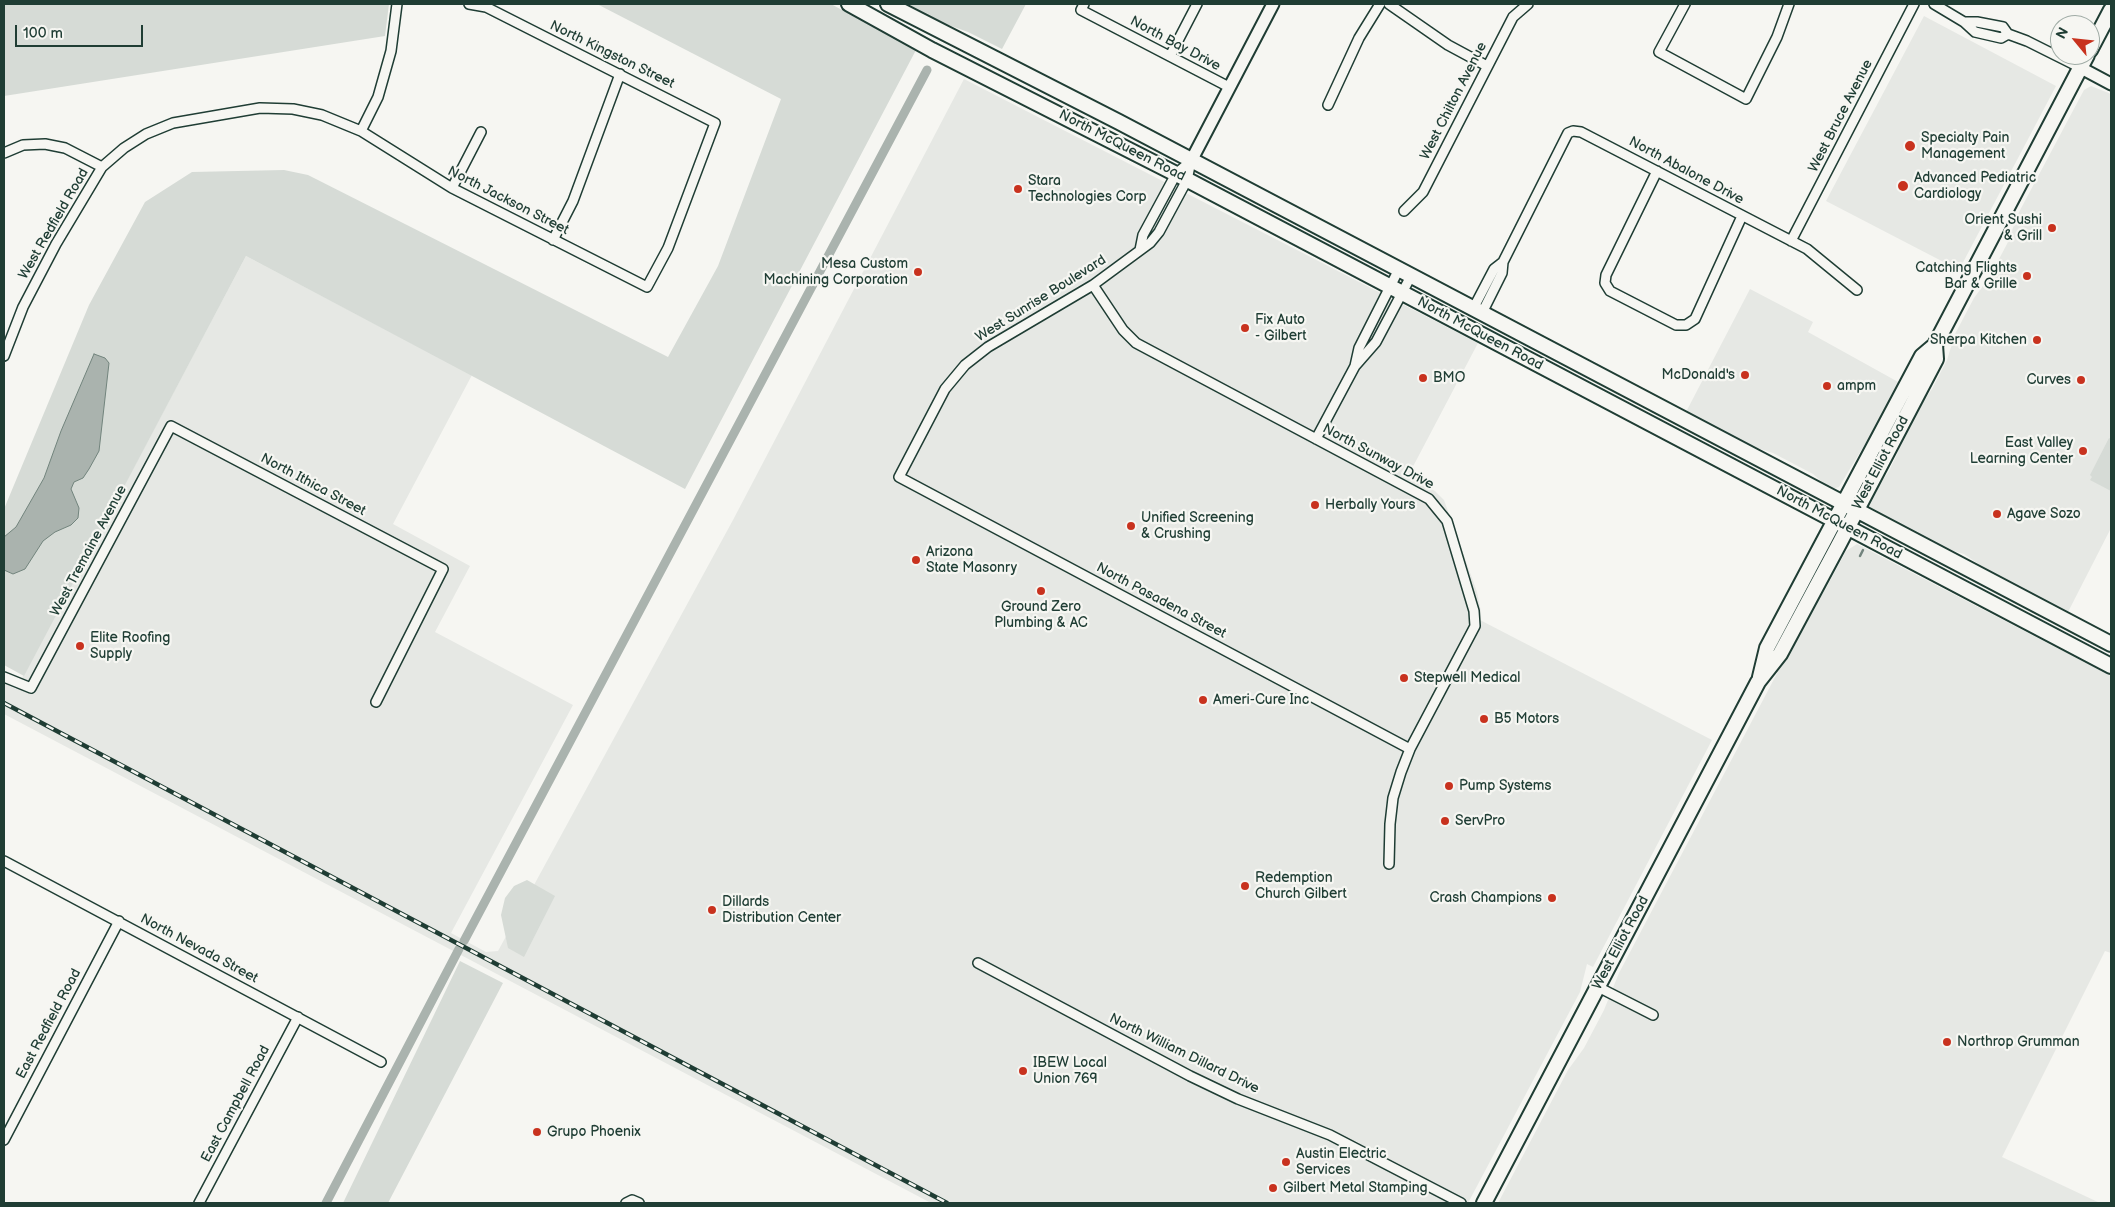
<!DOCTYPE html>
<style>
body{margin:0}
#map{position:relative;width:2115px;height:1207px;overflow:hidden;background:#f6f6f2;font-family:"Balsamiq Sans",sans-serif}
canvas{display:block}
.frame{position:absolute;inset:0;border:5px solid #1f3d34;pointer-events:none}
.north{position:absolute;left:2050px;top:15px;width:50px;height:50px;box-sizing:border-box;background:#f6f6f2;border:1px solid #a0aca6;border-radius:50%;rotate:298deg;font-size:14px;font-weight:700;line-height:20px;text-align:center;color:#1f3d34}
.north::after{content:'';display:block;margin:auto;width:18px;height:22px;background:#c8321e;clip-path:polygon(50% 0,100% 100%,50% 72%,0 100%)}
.scale{position:absolute;left:15px;top:25px;width:128px;height:22px;box-sizing:border-box;border:2px solid #1f3d34;border-top:0;padding-left:6px;font-size:15px;line-height:18px;white-space:nowrap;color:#1f3d34;-webkit-text-stroke:4px #f6f6f2;paint-order:stroke}
</style>
<div id="map">
<canvas width="2115" height="1207"></canvas>
<div class="frame"></div>
<div class="north">N</div>
<div class="scale">100 m</div>
</div>
<script>
const ctx = document.querySelector('canvas').getContext('2d');
ctx.lineJoin = 'round';
function paint(path, color) { ctx.fillStyle = color; ctx.fill(path, 'evenodd'); }
const poly = rows => new Path2D(rows.map(r => 'M' + r).join(''));
function stroke(path, color, width, dash) { ctx.strokeStyle = color; ctx.lineWidth = width; ctx.lineCap = dash ? 'butt' : 'round'; ctx.setLineDash(dash || []); ctx.stroke(path); }
function label(font, color, halo, rows, align = 'center') {
  ctx.font = font + ' "Balsamiq Sans",sans-serif'; ctx.lineWidth = 4.5; ctx.setLineDash([]); ctx.textBaseline = 'middle'; ctx.strokeStyle = halo; ctx.fillStyle = color; for (const [text, x, y, turn = 0] of rows) {
    ctx.save(); ctx.translate(x, y); ctx.rotate((+turn || 0) * Math.PI / 180); ctx.textAlign = isNaN(turn) ? turn : align; if (halo) ctx.strokeText(text, 0, 0); ctx.fillText(text, 0, 0); ctx.restore();
  }
}
paint(poly([
 [1924,16,2056,86,1959,270,1826,201],
 [964,79,1478,343,1408,476,1435,491,1444,500,1477,592,1481,612,1480,620,1712,740,1593,967,1587,964,1580,992,1468,1203,931,1203,4,714,4,683,16,689,246,256,472,375,393,524,470,566,435,632,573,705,451,933,486,952,498,951,733,520],
 [2091,86,2111,94,2111,528,2067,614,2002,580,1964,554,1941,547,1874,513,1868,506,1869,500,1889,471,1898,452,1907,426,1932,389,1947,360,1955,334,1974,298,1990,276,2007,244,2018,214,2084,90],
 [1750,289,1813,322,1808,332,1900,383,1880,424,1865,444,1839,487,1832,489,1828,487,1813,474,1773,453,1748,445,1686,412],
 [1857,544,2111,676,2111,953,2105,951,2002,1157,2100,1203,1498,1203,1568,1070,1584,1048,1604,1010,1619,973,1811,609,1825,590,1846,551]
]), '#e6e8e4');
paint(poly([
 [4,4,389,4,385,36,4,96],
 [597,4,831,4,916,50,685,489,246,256,24,676,4,665,4,509,89,305,145,202,192,172,284,170,308,175,668,357,718,266,781,99],
 [904,4,1026,4,1002,49,968,32,932,19],
 [2109,438,2111,439,2111,491,2090,480,2092,477,2090,475],
 [527,880,555,896,524,957,508,948,501,915,505,898,514,886],
 [460,961,503,983,388,1203,343,1203]
]), '#d6dbd6');
const water = poly([
 [94,354,105,358,109,363,99,451,89,469,83,478,74,482,71,489,79,508,78,518,71,525,55,532,43,541,25,569,13,574,4,570,4,537,16,527,44,478,61,431,94,354]
]);
paint(water, '#aab3ae');
stroke(water, '#72847d', 1);
stroke(poly([
 [1860,556,1863,550]
]), '#72847d', 2.5);
stroke(poly([
 [464,941,927,70],
 [326,1203,459,949]
]), '#aab3ae', 9);
const minor = poly([
 [1084,4,1081,10,1229,87],
 [1389,4,1448,45,1487,66],
 [1685,4,1659,52,1746,99,1777,37,1789,4],
 [1934,4,1964,22,1975,32,2001,38,2008,34],
 [1964,22,1977,22,2003,27,2008,34,2027,41,2081,68],
 [1170,56,1197,4],
 [1328,105,1359,38,1380,4],
 [361,131,378,97,391,51,397,4],
 [4,153,23,145,45,144,65,148,102,167],
 [1191,161,1187,180,1159,232,1150,243,1093,285,988,347,965,365,945,389,899,477,1410,749],
 [1657,171,1606,275,1605,283,1610,291,1676,325,1686,325,1695,319,1742,216],
 [452,188,481,132],
 [1404,211,1423,192,1513,17,1528,4],
 [553,240,573,201,620,74],
 [1791,241,1914,4],
 [1140,250,1143,235,1176,174,1191,161],
 [1093,285,1123,330,1136,343,1429,499,1447,521,1474,611,1475,626,1410,749,1401,772,1393,798,1390,824,1389,864],
 [1473,309,1494,269,1503,262],
 [1482,313,1502,273,1503,262,1568,133,1573,131,1581,132,1807,249,1857,290],
 [4,356,23,307,56,244,102,167,124,148,146,134,173,123,260,108,293,109,322,115,361,131,452,188,647,287,668,248,715,123,486,7,469,4],
 [1355,366,1359,348,1399,269],
 [1316,439,1355,366,1376,342,1411,276],
 [4,677,31,688,171,426,443,569,376,702],
 [4,861,381,1062],
 [978,963,1190,1076,1238,1099,1330,1135,1461,1203],
 [1598,987,1653,1015],
 [4,1140,119,921],
 [199,1203,298,1017],
 [626,1203,632,1200,639,1203]
]);
const tertiary = poly([
 [2081,68,2111,84],
 [1191,161,1273,4]
]);
const secondary = poly([
 [849,4,932,50,1182,177,2111,666],
 [888,4,1119,122,2111,644],
 [2090,50,2111,10],
 [1760,677,1767,648,1922,356,1935,345,2087,55],
 [1484,1203,1758,682,1780,654,1839,544,1936,359,1935,345]
]);
stroke(minor, '#1f3d34', 12);
stroke(tertiary, '#1f3d34', 15);
stroke(secondary, '#1f3d34', 18);
stroke(minor, '#f6f6f2', 9);
stroke(tertiary, '#f6f6f2', 11);
stroke(secondary, '#f6f6f2', 14);
const rail = poly([
 [4,703,947,1203]
]);
stroke(rail, '#1f3d34', 4.5);
stroke(rail, '#f6f6f2', 2.5, [8]);
for (const [x, y, r, color] of [
 [1910,146,6,"#c8321e"],
 [1903,186,6,"#c8321e"],
 [1018,189,5,"#c8321e"],
 [2052,228,5,"#c8321e"],
 [918,272,5,"#c8321e"],
 [2027,276,5,"#c8321e"],
 [1245,328,5,"#c8321e"],
 [2037,340,5,"#c8321e"],
 [1745,375,5,"#c8321e"],
 [1423,378,5,"#c8321e"],
 [2081,380,5,"#c8321e"],
 [1827,386,5,"#c8321e"],
 [2083,451,5,"#c8321e"],
 [1315,505,5,"#c8321e"],
 [1997,514,5,"#c8321e"],
 [1131,526,5,"#c8321e"],
 [916,560,5,"#c8321e"],
 [1041,591,5,"#c8321e"],
 [80,646,5,"#c8321e"],
 [1404,678,5,"#c8321e"],
 [1203,700,5,"#c8321e"],
 [1484,719,5,"#c8321e"],
 [1449,786,5,"#c8321e"],
 [1445,821,5,"#c8321e"],
 [1245,886,5,"#c8321e"],
 [1552,898,5,"#c8321e"],
 [712,910,5,"#c8321e"],
 [1947,1042,5,"#c8321e"],
 [1023,1071,5,"#c8321e"],
 [537,1132,5,"#c8321e"],
 [1286,1162,5,"#c8321e"],
 [1273,1188,5,"#c8321e"]
]) { const dot = new Path2D(); dot.arc(x, y, r, 0, 2 * Math.PI); ctx.fillStyle = color; ctx.fill(dot); stroke(dot, '#f6f6f2', 2); }
label('14px', '#1f3d34', '#f6f6f2', [
 ["North Bay Drive",1175,44,28],
 ["North Kingston Street",612,55,26],
 ["West Chilton Avenue",1454,101,-63],
 ["West Bruce Avenue",1841,116,-63],
 ["North McQueen Road",1122,146,27],
 ["North Abalone Drive",1686,171,28],
 ["North Jackson Street",508,201,27],
 ["West Redfield Road",54,224,-60],
 ["West Sunrise Boulevard",1041,299,-32],
 ["North McQueen Road",1480,334,28],
 ["North Sunway Drive",1378,457,28],
 ["West Elliot Road",1881,463,-62],
 ["North Ithica Street",313,485,28],
 ["North McQueen Road",1839,523,28],
 ["West Tremaine Avenue",89,551,-62],
 ["North Pasadena Street",1161,601,28],
 ["West Elliot Road",1621,943,-62],
 ["North Nevada Street",199,949,28],
 ["East Redfield Road",49,1024,-62],
 ["North William Dillard Drive",1184,1054,26],
 ["East Campbell Road",236,1104,-62]
]);
label('14px', '#1f3d34', '#f6f6f2', [
 ["Specialty Pain",1921,138],
 ["Management",1921,154],
 ["Advanced Pediatric",1914,178],
 ["Cardiology",1914,194],
 ["Stara",1028,181],
 ["Technologies Corp",1028,197],
 ["Orient Sushi",2042,220,"right"],
 ["& Grill",2042,236,"right"],
 ["Mesa Custom",908,264,"right"],
 ["Machining Corporation",908,280,"right"],
 ["Catching Flights",2017,268,"right"],
 ["Bar & Grille",2017,284,"right"],
 ["Fix Auto",1255,320],
 ["- Gilbert",1255,336],
 ["Sherpa Kitchen",2027,340,"right"],
 ["McDonald's",1735,375,"right"],
 ["BMO",1433,378],
 ["Curves",2071,380,"right"],
 ["ampm",1837,386],
 ["East Valley",2073,443,"right"],
 ["Learning Center",2073,459,"right"],
 ["Herbally Yours",1325,505],
 ["Agave Sozo",2007,514],
 ["Unified Screening",1141,518],
 ["& Crushing",1141,534],
 ["Arizona",926,552],
 ["State Masonry",926,568],
 ["Ground Zero",1041,607,"center"],
 ["Plumbing & AC",1041,623,"center"],
 ["Elite Roofing",90,638],
 ["Supply",90,654],
 ["Stepwell Medical",1414,678],
 ["Ameri-Cure Inc",1213,700],
 ["B5 Motors",1494,719],
 ["Pump Systems",1459,786],
 ["ServPro",1455,821],
 ["Redemption",1255,878],
 ["Church Gilbert",1255,894],
 ["Crash Champions",1542,898,"right"],
 ["Dillards",722,902],
 ["Distribution Center",722,918],
 ["Northrop Grumman",1957,1042],
 ["IBEW Local",1033,1063],
 ["Union 769",1033,1079],
 ["Grupo Phoenix",547,1132],
 ["Austin Electric",1296,1154],
 ["Services",1296,1170],
 ["Gilbert Metal Stamping",1283,1188]
], 'left');
</script>
